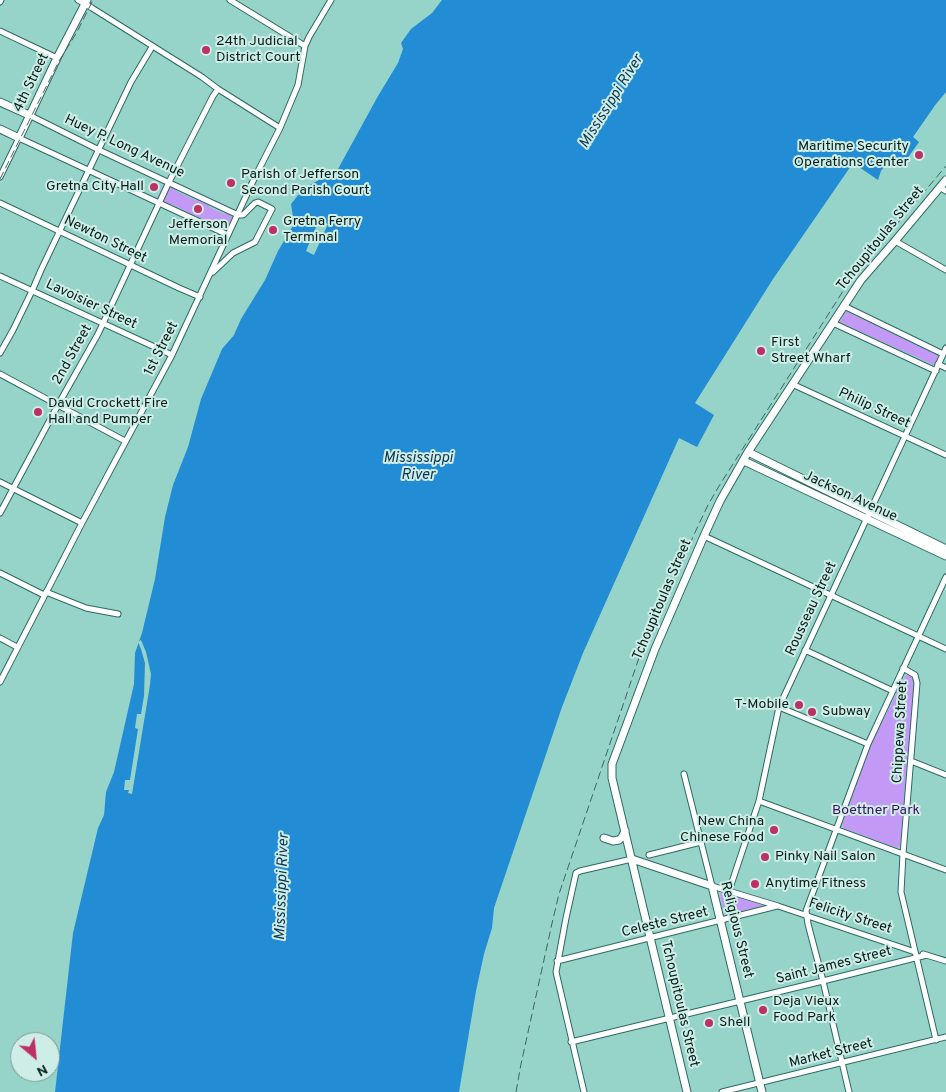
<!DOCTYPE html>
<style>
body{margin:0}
#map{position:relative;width:946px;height:1092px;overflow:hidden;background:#96d3c9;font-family:Overpass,sans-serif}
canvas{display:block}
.north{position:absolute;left:10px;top:1032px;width:50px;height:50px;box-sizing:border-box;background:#cfede7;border:1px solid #7e9a95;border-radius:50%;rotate:152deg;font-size:14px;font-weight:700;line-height:20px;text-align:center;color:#051e1a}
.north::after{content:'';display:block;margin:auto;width:18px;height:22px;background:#bd3063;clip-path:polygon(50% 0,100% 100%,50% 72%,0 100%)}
</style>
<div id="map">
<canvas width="946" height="1092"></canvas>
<div class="north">N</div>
</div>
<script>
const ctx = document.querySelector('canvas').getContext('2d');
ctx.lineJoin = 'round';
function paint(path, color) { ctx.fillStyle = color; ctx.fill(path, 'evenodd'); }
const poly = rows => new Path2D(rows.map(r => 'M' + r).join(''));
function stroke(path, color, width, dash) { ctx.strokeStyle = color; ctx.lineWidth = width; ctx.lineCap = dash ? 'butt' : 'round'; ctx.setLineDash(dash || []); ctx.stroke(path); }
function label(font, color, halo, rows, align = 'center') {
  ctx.font = font + ' Overpass,sans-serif'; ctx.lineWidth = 4; ctx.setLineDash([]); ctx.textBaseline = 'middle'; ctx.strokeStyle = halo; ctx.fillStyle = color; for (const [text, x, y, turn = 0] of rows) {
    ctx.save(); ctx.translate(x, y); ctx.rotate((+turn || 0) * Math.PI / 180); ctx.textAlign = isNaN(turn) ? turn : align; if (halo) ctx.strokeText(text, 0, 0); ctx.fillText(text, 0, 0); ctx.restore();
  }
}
paint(poly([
 [164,183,180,189,176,191,195,200,199,199,212,204,208,206,223,214,227,212,230,213,232,217,232,223,230,227,223,231,215,229,219,227,201,218,196,219,184,214,188,212,171,204,166,205,156,201],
 [846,311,939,354,934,365,839,322],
 [906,675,913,677,914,682,900,846,897,848,843,828,842,825,868,752,877,732],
 [722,892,762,905,762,908,758,907,735,913,735,915,728,916,727,914,724,914,720,895]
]), '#c299f4');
paint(poly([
 [442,0,946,0,946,92,936,104,913,137,919,142,904,163,890,159,881,171,878,180,853,163,773,279,695,403,714,415,697,447,679,438,583,653,562,707,494,908,492,928,484,954,476,991,459,1092,55,1092,73,933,98,828,104,815,106,792,114,772,134,684,135,653,142,633,155,579,165,517,173,485,188,447,201,399,222,349,234,335,241,319,265,280,278,251,294,224,291,204,303,189,338,169,378,96,398,63,403,49,401,43,411,29,432,13]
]), '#228dd4');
paint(poly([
 [319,220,328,224,314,255,306,251],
 [141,640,146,652,151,674,150,685,132,794,128,793,129,790,124,790,125,780,130,780,138,729,135,728,137,714,141,714,144,696,145,663,141,649,138,642]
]), '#96d3c9');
const street = poly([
 [78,0,92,8,202,77,218,89,280,128],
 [230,0,305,46],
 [0,2,1,0],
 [0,31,57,58],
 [29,115,99,150,238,215],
 [0,177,19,138,228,235],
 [939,187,946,191],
 [0,203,179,288,200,297],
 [895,241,946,270],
 [213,272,233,253,255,242,272,209,258,202,255,203,243,215,238,215],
 [0,276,172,355],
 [844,306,943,354],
 [833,323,936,371],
 [0,353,13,330,32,291,41,270,131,82,152,47],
 [938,364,946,368],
 [0,374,125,441],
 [792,384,946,455],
 [0,482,82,523],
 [0,513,58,405,98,334,169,182,213,96,218,89],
 [704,536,946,649],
 [0,573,44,595],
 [46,592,86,608,118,614],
 [0,638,17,647],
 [805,650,893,691],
 [903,668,915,675,917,683,903,854,901,892,936,1040],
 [0,682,82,523,172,355,254,179,280,128,298,85,305,46,309,37,331,0],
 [779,707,868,744],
 [911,761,946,775],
 [684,774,712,886,778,906,915,952],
 [759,801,946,870],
 [649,855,701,842],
 [729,891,759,801,779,707,946,348],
 [923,954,946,961],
 [557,961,777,906],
 [571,1042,823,981,927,955],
 [584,1092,556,972,566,918,576,873,580,871,632,859],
 [722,1092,946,1037],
 [849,1092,823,981,808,924,806,911,868,744,946,577]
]);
const secondary = poly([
 [0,102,29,115],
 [0,129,19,138,57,58,87,0],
 [748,452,946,549],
 [744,461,946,556],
 [604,838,613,841,619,840,622,837,625,831],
 [632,859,712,886,762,1092],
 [687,1092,612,778,612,764,655,649,704,536,720,501,748,452,861,280,895,241,946,180]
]);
stroke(street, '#2d6a62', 7);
stroke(secondary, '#2d6a62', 9);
stroke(street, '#fff', 5);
stroke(secondary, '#fff', 7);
stroke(poly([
 [0,179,59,61,77,32,93,0],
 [516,1092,521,1064,553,919,559,894,642,649,698,526,708,505,719,486,852,277,946,166]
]), '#3f6660', 1, [8, 4]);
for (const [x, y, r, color] of [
 [206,50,5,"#bd3063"],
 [919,155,5,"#bd3063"],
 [231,183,5,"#bd3063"],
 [154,187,5,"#bd3063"],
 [198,209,5,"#bd3063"],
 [273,230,5,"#bd3063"],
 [761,351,5,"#bd3063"],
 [38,412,5,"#bd3063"],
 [799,705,5,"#bd3063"],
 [812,712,5,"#bd3063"],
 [774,830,5,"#bd3063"],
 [765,857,5,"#bd3063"],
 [755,884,5,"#bd3063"],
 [763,1010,5,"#bd3063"],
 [709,1023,5,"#bd3063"]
]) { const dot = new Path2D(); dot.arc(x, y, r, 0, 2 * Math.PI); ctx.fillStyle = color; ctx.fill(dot); stroke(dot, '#cfede7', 2); }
label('14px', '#051e1a', '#cfede7', [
 ["24th Judicial",216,42],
 ["District Court",216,58],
 ["Maritime Security",909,147,"right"],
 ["Operations Center",909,163,"right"],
 ["Parish of Jefferson",241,175],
 ["Second Parish Court",241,191],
 ["Gretna City Hall",144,187,"right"],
 ["Gretna Ferry",283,222],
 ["Terminal",283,238],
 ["Jefferson",198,225,"center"],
 ["Memorial",198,241,"center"],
 ["First",771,343],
 ["Street Wharf",771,359],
 ["David Crockett Fire",48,404],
 ["Hall and Pumper",48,420],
 ["T-Mobile",789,705,"right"],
 ["Subway",822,712],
 ["New China",764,822,"right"],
 ["Chinese Food",764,838,"right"],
 ["Pinky Nail Salon",775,857],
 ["Anytime Fitness",765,884],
 ["Deja Vieux",773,1002],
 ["Food Park",773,1018],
 ["Shell",719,1023]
], 'left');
label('14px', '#051e1a', '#cfede7', [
 ["4th Street",32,83,-64],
 ["Huey P. Long Avenue",124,147,25],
 ["Tchoupitoulas Street",881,239,-51],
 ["Newton Street",105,240,26],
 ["Lavoisier Street",91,305,25],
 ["1st Street",162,349,-63],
 ["2nd Street",73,355,-61],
 ["Philip Street",874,409,25],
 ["Jackson Avenue",850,497,25],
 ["Tchoupitoulas Street",663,600,-67],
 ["Rousseau Street",812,609,-65],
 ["Chippewa Street",901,732,-87],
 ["Felicity Street",850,917,18],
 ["Celeste Street",665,923,-14],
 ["Religious Street",736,930,76],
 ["Saint James Street",834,966,-14],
 ["Tchoupitoulas Street",679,1004,77],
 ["Market Street",831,1054,-14]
]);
label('14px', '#3c0d62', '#cfede7', [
 ["Boettner Park",876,811]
]);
label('italic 15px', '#0b3552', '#cfede7', [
 ["Mississippi River",612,102,-58],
 ["Mississippi",418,459],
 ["River",418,476],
 ["Mississippi River",283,887,-88]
]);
</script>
